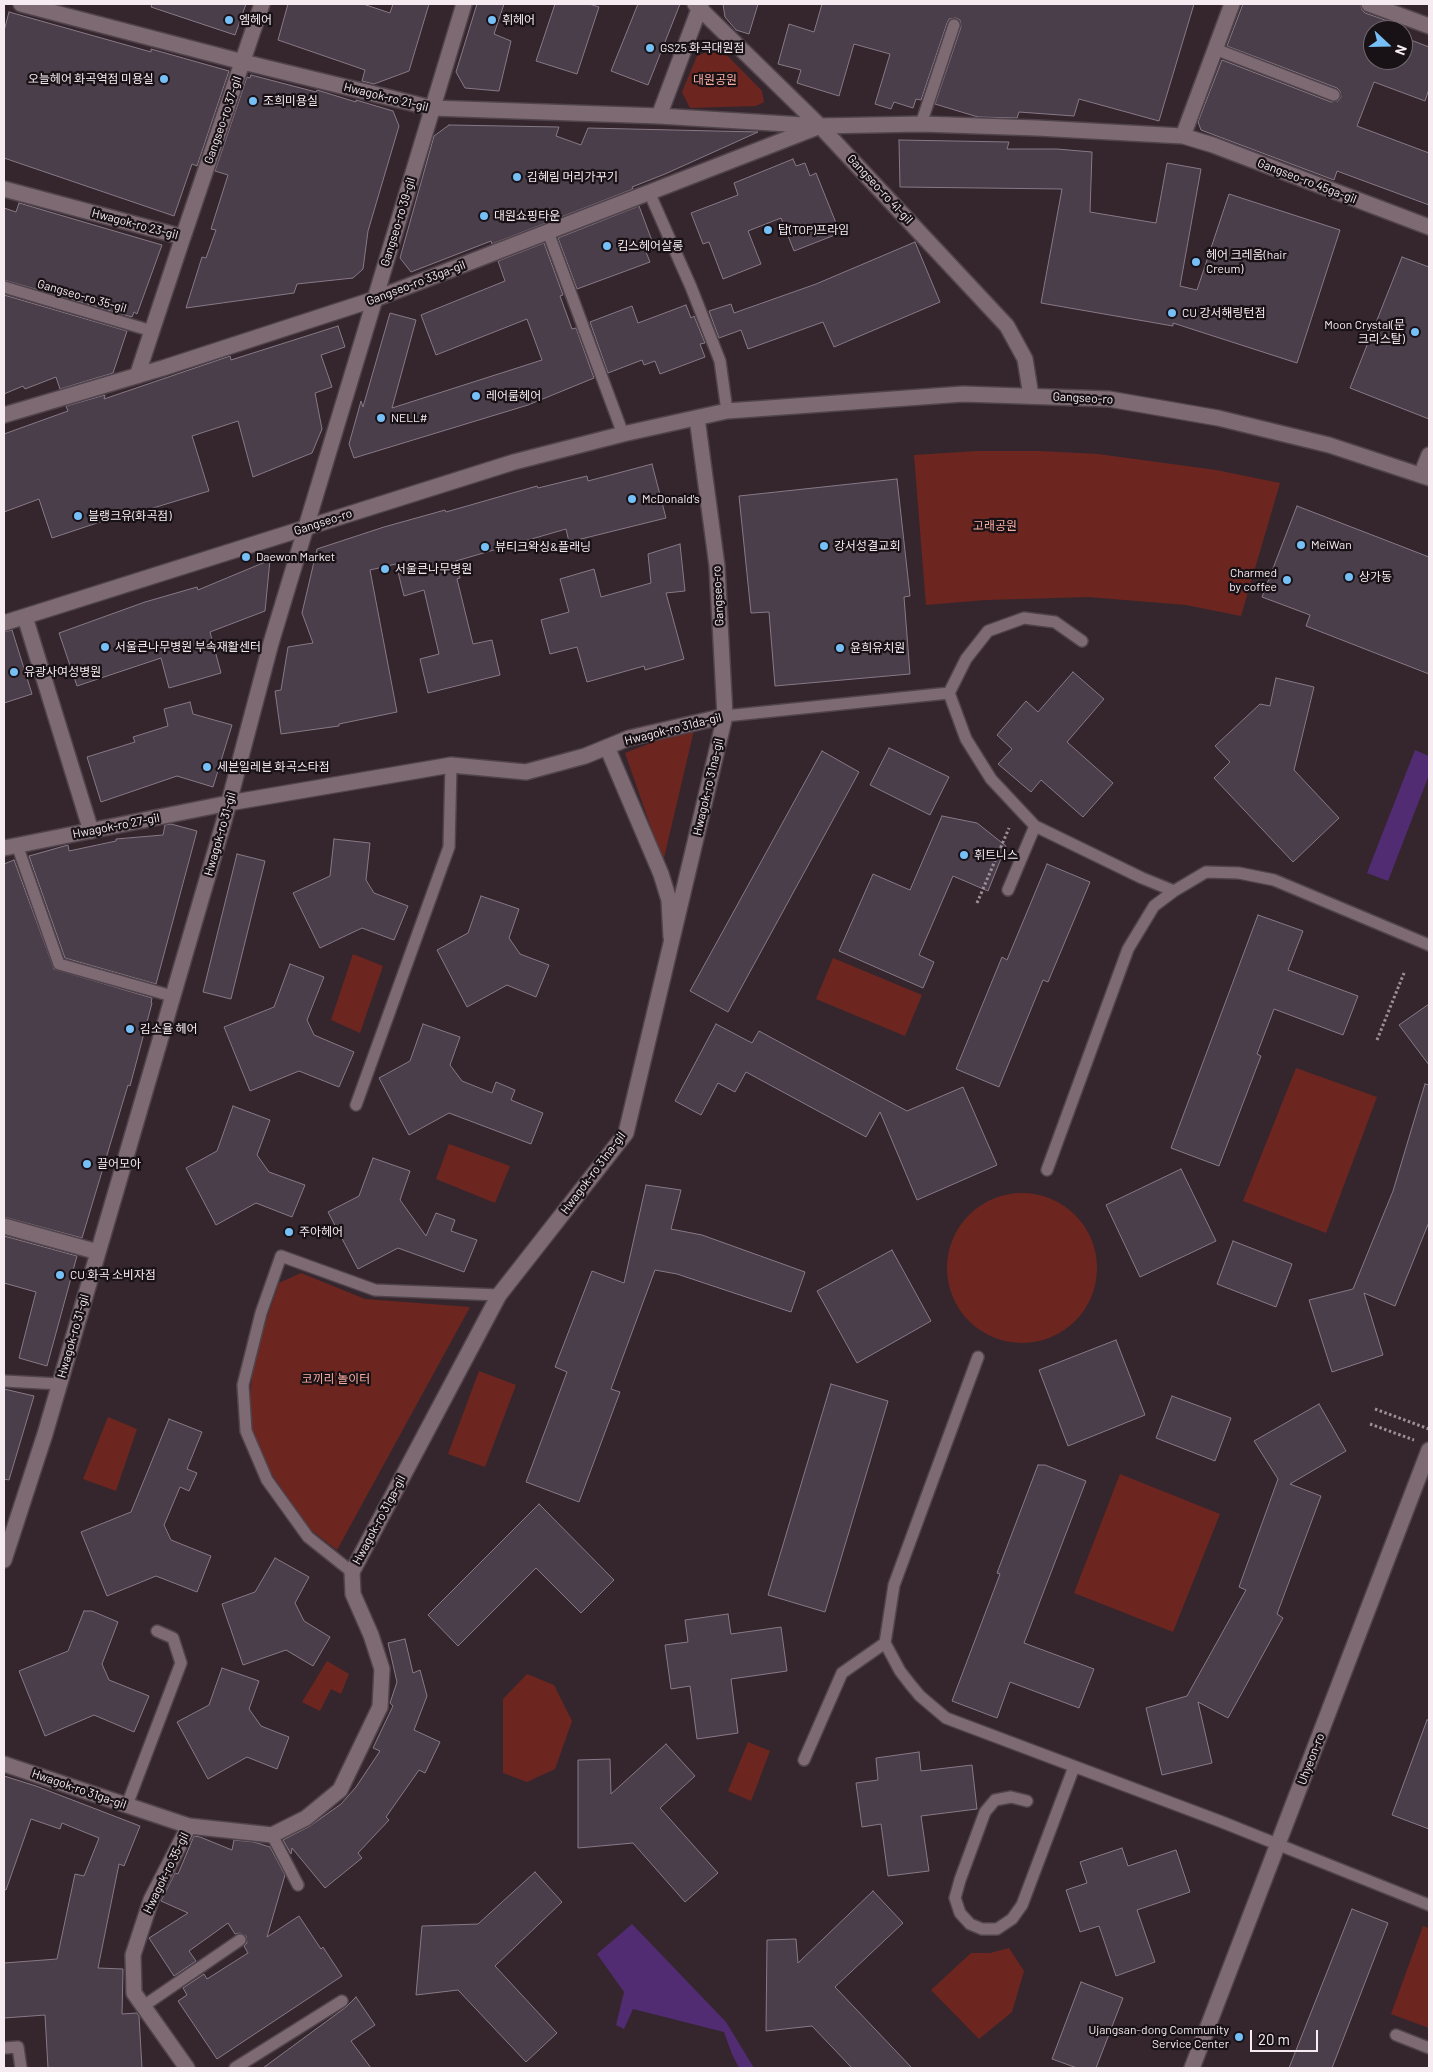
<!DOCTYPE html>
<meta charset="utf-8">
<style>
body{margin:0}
#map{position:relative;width:1433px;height:2072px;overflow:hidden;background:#35262d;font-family:Barlow,sans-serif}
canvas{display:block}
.frame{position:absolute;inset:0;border:5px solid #f6ebf1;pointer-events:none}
.north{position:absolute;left:1363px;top:20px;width:50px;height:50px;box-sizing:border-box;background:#181115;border:1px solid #71686d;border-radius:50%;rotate:111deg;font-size:14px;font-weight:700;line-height:20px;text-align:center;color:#f6ebf1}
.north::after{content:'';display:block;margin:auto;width:18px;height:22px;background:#76c0f7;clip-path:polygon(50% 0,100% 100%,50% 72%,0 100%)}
.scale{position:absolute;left:1250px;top:2030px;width:68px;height:22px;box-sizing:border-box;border:2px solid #f6ebf1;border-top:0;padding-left:6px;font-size:15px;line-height:18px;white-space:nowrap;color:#f6ebf1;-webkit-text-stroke:4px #181115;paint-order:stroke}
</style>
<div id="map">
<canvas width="1433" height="2072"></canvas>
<div class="frame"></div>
<div class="north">N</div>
<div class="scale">20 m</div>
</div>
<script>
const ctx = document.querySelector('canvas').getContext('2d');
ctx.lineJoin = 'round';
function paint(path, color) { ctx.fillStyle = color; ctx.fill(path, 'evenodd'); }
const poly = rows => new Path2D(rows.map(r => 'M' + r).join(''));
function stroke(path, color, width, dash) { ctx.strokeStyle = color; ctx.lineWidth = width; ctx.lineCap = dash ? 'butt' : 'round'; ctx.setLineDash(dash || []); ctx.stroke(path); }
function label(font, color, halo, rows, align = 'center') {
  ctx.font = font + ' Barlow,"Noto Sans KR",sans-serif'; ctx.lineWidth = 4.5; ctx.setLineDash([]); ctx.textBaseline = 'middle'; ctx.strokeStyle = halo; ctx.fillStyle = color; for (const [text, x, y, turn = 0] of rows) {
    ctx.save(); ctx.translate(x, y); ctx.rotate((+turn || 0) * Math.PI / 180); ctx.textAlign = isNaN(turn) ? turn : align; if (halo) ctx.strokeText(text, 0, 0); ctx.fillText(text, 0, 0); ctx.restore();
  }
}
paint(poly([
 [719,47,762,91,764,102,756,106,690,108,682,92,697,56],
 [977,451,1039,451,1098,454,1216,470,1280,483,1241,616,1186,605,1088,597,986,600,926,605,914,455],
 [695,726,663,862,625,753],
 [353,954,383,966,360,1033,331,1020],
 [833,958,922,995,905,1036,816,999],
 [1296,1068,1377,1097,1326,1233,1243,1201],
 [449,1144,510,1166,495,1203,436,1179],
 '947 1268a75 75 0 1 1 150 0a75 75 0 1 1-150 0Z',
 [301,1273,365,1299,470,1307,337,1550,308,1528,265,1464,253,1436,249,1407,254,1356,279,1283],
 [479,1371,516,1385,485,1467,448,1454],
 [108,1417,137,1429,116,1491,83,1479],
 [1120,1474,1220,1514,1173,1632,1074,1593],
 [327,1661,349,1674,341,1694,331,1689,320,1711,302,1702],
 [527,1674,554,1685,572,1721,555,1769,527,1782,503,1773,503,1699],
 [748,1742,770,1751,751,1801,728,1791],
 [1423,1926,1429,1928,1429,2028,1391,2014],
 [1009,1948,1024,1971,1012,2012,979,2039,931,1990,971,1953,990,1953]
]), '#6c261f');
paint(poly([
 [1415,750,1429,756,1429,775,1388,881,1367,873],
 [632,1924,726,2022,754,2068,739,2068,732,2054,724,2032,633,2009,624,2029,616,2025,624,1992,597,1954]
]), '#512c72');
const building = poly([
 [152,4,246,4,235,35,151,7,152,4],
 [288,4,363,4,390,13,393,4,429,4,409,71,374,84,362,81,365,70,278,40,288,4],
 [477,4,504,4,494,34,511,41,499,91,465,88,456,72,477,4],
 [555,4,589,4,599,7,577,74,536,61,555,4],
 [638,4,680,4,648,85,611,71,638,4],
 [723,4,758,4,749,34,736,30,725,17,723,4],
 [822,4,1194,4,1159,121,1079,99,1074,116,1019,112,1017,118,978,117,935,104,961,27,960,20,956,18,949,19,947,23,921,100,916,99,913,108,894,102,891,109,875,104,890,54,854,44,839,96,797,83,801,70,778,64,789,24,814,32,822,4],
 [1243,4,1360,4,1362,10,1365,13,1391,22,1380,28,1385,30,1373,30,1373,60,1403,60,1403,37,1429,47,1429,89,1425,101,1374,82,1357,126,1429,153,1429,205,1337,171,1334,180,1201,130,1198,122,1222,60,1331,102,1338,101,1341,97,1340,91,1337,88,1227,46,1243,4],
 [9,12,151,52,151,49,229,71,197,166,192,164,174,216,4,158,4,31,9,12],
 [251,75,316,92,317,90,356,102,356,100,393,111,399,126,368,231,363,269,353,278,297,284,294,293,186,308,202,257,206,258,216,230,211,229,228,175,215,171,247,77,250,78,251,75],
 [449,125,559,127,556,136,581,145,588,128,758,132,665,174,632,187,633,189,492,244,491,241,411,272,400,258,434,136,449,125],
 [899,140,1009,142,1007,149,1057,149,1092,152,1090,212,1156,223,1167,163,1201,169,1180,286,1197,290,1229,194,1340,230,1297,363,1173,323,1173,326,1041,303,1062,189,900,187,899,140],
 [793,159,796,166,805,163,810,176,816,173,840,233,794,251,781,218,748,231,761,264,723,279,709,242,703,244,691,213,738,195,734,183,793,159],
 [19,203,162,245,137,314,134,312,132,317,4,280,4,208,16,212,19,203],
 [639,206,655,249,646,252,650,262,577,289,558,238,639,206],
 [915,242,940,302,834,347,823,322,748,349,741,330,719,338,709,311,731,304,734,313,816,284,915,242],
 [544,243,563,295,560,296,572,329,576,328,594,378,528,405,354,458,349,444,361,401,363,407,390,313,416,320,392,408,542,360,527,319,436,355,421,315,505,281,498,261,544,243],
 [1402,257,1429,267,1429,419,1350,388,1402,257],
 [4,295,127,331,113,373,60,389,56,377,25,389,23,386,4,394,4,295],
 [686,305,691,318,694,316,705,343,700,344,705,357,660,374,655,361,644,365,642,360,608,373,590,322,632,306,638,323,686,305],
 [338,326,345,347,321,355,332,387,315,393,322,429,312,453,253,477,238,421,192,436,209,491,130,515,130,512,52,538,39,499,4,512,4,434,68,411,66,406,105,395,104,399,230,356,231,360,338,326],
 [652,464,666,518,569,542,566,529,456,561,460,578,457,579,473,644,492,640,500,675,428,693,420,659,439,654,424,590,404,596,396,564,370,570,397,712,339,724,339,726,281,734,275,691,281,690,288,647,313,643,302,613,317,549,384,527,445,510,446,512,537,486,538,488,587,476,588,481,652,464],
 [897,479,910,596,904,597,910,674,775,686,769,612,751,613,739,496,897,479],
 [1297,506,1429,557,1429,674,1306,626,1310,615,1262,597,1297,506],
 [680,544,685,591,666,593,684,659,645,670,644,666,587,682,577,647,550,654,541,620,569,612,560,579,594,569,601,597,651,583,648,554,680,544],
 [270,560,265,611,210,632,221,673,169,688,161,658,77,686,59,633,145,602,197,587,198,590,270,560],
 [12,630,32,694,4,703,4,632,12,630],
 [1073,672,1104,699,1067,742,1113,783,1083,817,1041,780,1031,792,998,764,1012,749,997,735,1026,701,1038,712,1073,672],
 [1276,678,1314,687,1294,770,1339,818,1293,862,1214,778,1230,762,1215,746,1260,704,1270,706,1276,678],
 [190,702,193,714,232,725,213,787,177,776,101,802,87,757,135,742,133,737,168,726,164,709,190,702],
 [889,748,949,777,930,815,870,785,889,748],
 [822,751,859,772,728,1012,690,991,822,751],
 [942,816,977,823,1006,846,988,891,953,876,919,955,934,962,923,988,839,951,873,874,910,890,942,816],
 [171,824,197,831,156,984,65,958,29,856,68,845,69,851,116,841,116,839,163,835,165,825,171,824],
 [334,839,370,843,366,880,374,893,408,906,394,940,362,928,320,948,293,893,330,876,334,839],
 [237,854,265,861,231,999,203,992,237,854],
 [14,860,54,969,152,998,151,1003,152,1003,130,1086,128,1085,82,1238,4,1217,4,864,14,860],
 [1047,864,1090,882,1048,982,1043,980,999,1087,956,1069,1002,957,1007,960,1047,864],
 [481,896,519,909,509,938,520,954,549,965,536,997,507,985,467,1007,437,950,468,933,481,896],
 [1258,915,1303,931,1288,970,1358,996,1343,1035,1274,1009,1257,1054,1261,1056,1219,1166,1171,1148,1258,915],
 [290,964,324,977,307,1020,314,1035,354,1052,339,1087,299,1071,250,1091,224,1027,274,1007,290,964],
 [1429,1004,1429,1065,1399,1025,1429,1004],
 [423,1024,460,1037,450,1065,462,1081,492,1093,496,1082,515,1090,511,1100,543,1113,531,1144,449,1113,409,1135,379,1078,410,1061,423,1024],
 [716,1024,752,1043,759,1031,907,1111,963,1087,997,1165,917,1200,880,1112,866,1137,746,1072,735,1092,718,1083,701,1115,675,1101,716,1024],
 [1425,1084,1429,1085,1429,1222,1395,1306,1364,1293,1383,1355,1332,1372,1309,1300,1353,1289,1393,1191,1425,1084],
 [233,1106,270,1120,257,1155,269,1172,305,1185,292,1217,256,1203,216,1225,186,1168,217,1151,233,1106],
 [373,1158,410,1171,400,1200,426,1236,436,1213,455,1220,451,1231,477,1240,464,1272,398,1248,358,1269,328,1212,359,1196,373,1158],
 [1181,1169,1216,1241,1140,1277,1106,1205,1181,1169],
 [646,1185,681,1190,671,1229,702,1235,805,1272,791,1312,677,1274,655,1270,611,1389,620,1392,579,1502,526,1482,567,1372,555,1367,592,1271,624,1283,646,1185],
 [4,1236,77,1256,47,1366,19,1358,36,1292,4,1283,4,1236],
 [1233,1241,1292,1264,1276,1307,1217,1284,1233,1241],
 [892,1250,931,1321,857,1363,817,1291,892,1250],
 [1116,1340,1145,1415,1068,1446,1039,1370,1116,1340],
 [831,1384,888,1401,825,1612,768,1595,831,1384],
 [4,1389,34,1396,9,1480,4,1479,4,1389],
 [1172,1396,1231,1418,1215,1461,1156,1438,1172,1396],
 [1319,1404,1346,1451,1290,1484,1321,1496,1277,1614,1283,1618,1228,1718,1198,1702,1212,1763,1162,1775,1146,1708,1187,1696,1246,1590,1239,1587,1278,1479,1254,1441,1319,1404],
 [169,1419,202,1432,187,1469,197,1473,189,1491,180,1487,164,1525,171,1540,211,1556,197,1592,156,1576,107,1596,81,1532,131,1512,169,1419],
 [1038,1465,1045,1465,1086,1481,1024,1643,1094,1669,1079,1708,1010,1682,997,1718,952,1701,1000,1574,997,1573,1038,1465],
 [539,1504,614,1580,581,1613,536,1568,458,1646,428,1615,539,1504],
 [275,1558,309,1577,295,1603,304,1621,330,1637,313,1666,286,1650,243,1665,222,1604,255,1592,275,1558],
 [84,1611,92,1611,118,1622,102,1664,109,1680,149,1696,134,1732,94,1715,45,1736,19,1671,68,1651,84,1611],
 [728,1614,731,1634,781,1627,787,1671,731,1679,738,1733,697,1739,690,1686,671,1689,665,1645,688,1642,685,1620,728,1614],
 [405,1639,413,1673,420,1670,427,1696,414,1730,440,1742,425,1773,419,1770,386,1817,389,1820,358,1853,362,1858,325,1888,292,1848,291,1854,283,1840,310,1826,341,1804,356,1787,380,1751,373,1748,393,1706,390,1703,397,1682,388,1643,405,1639],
 [222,1668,259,1681,249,1709,261,1726,289,1737,277,1769,247,1757,208,1779,177,1722,209,1705,222,1668],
 [1427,1720,1429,1720,1429,1829,1392,1815,1427,1720],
 [666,1744,695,1776,660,1808,718,1873,685,1902,633,1843,578,1848,578,1760,610,1759,611,1794,666,1744],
 [919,1752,921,1771,972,1765,977,1809,921,1816,929,1871,888,1876,881,1824,862,1827,856,1783,878,1780,876,1758,919,1752],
 [4,1776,36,1786,140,1826,124,1866,119,1864,98,1968,123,1969,122,2014,137,2013,139,2016,142,2068,48,2068,45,2015,4,2018,4,1963,57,1959,75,1874,84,1876,99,1838,62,1823,60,1829,31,1819,6,1890,4,1889,4,1776],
 [194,1836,200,1837,232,1850,234,1840,254,1842,270,1847,285,1875,267,1937,299,1916,321,1949,323,1947,342,1976,217,2059,178,2001,187,1995,183,1988,204,1974,207,1979,248,1953,244,1946,247,1943,246,1936,240,1933,235,1934,228,1923,189,1951,196,1961,174,1976,149,1938,188,1913,161,1901,175,1873,178,1874,194,1836],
 [1122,1848,1128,1866,1176,1850,1190,1892,1137,1910,1155,1962,1116,1976,1099,1926,1080,1932,1066,1890,1087,1883,1080,1862,1122,1848],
 [535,1872,562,1902,495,1966,557,2033,526,2062,458,1990,416,1995,422,1926,478,1924,535,1872],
 [873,1891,903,1923,835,1987,912,2068,852,2068,812,2026,766,2031,767,1940,796,1939,798,1963,873,1891],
 [1352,1909,1388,1923,1332,2068,1289,2068,1352,1909],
 [1081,1982,1123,1998,1096,2068,1077,2068,1052,2059,1081,1982],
 [356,1997,375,2025,351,2041,371,2068,263,2068,346,2007,356,1997]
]);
paint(building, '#4a3e4a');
stroke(building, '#877987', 1);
const lane = poly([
 [1215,49,1334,95],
 [921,124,954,25],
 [649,192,691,287,720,361,727,411],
 [548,232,623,434],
 [4,287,152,331],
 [949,693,966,739,991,779,1035,826,1142,878,1174,891],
 [949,693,966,659,988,631,1024,618,1055,622,1082,641],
 [725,716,949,693],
 [17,845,59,964,172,996],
 [1008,890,1035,826],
 [356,1105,449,847,451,765],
 [1047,1170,1128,949,1154,906,1174,891,1206,872,1239,873,1274,880,1429,945],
 [978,1357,894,1585,885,1643,900,1671,910,1684,920,1696,946,1718,1222,1822,1429,1905],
 [4,1381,60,1384],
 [352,1572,308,1537,267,1480,246,1431,243,1385,261,1313,281,1256,375,1290,499,1295],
 [804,1760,842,1673,885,1643],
 [1027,1801,1011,1797,995,1800,985,1812,960,1880,955,1898,960,1913,970,1924,982,1929,997,1929,1012,1919,1022,1905,1074,1767],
 [127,1805,181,1663,173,1638,157,1631],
 [272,1835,298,1885],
 [142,2007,240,1940],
 [1396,2035,1429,2048],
 [4,2048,18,2047,21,2068],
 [235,2068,342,2001]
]);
const street = poly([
 [21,4,243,62,432,108,659,116,820,126,921,124,1037,128,1183,136,1213,145,1429,227],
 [695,4,820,126,1007,326,1025,359,1031,396],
 [1369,4,1429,26],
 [659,116,701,4],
 [1183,136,1232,4],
 [4,189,183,237,137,376],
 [183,237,262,4],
 [4,415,163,368,375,299,815,128],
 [1421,475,1429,455],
 [25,617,91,831],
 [607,747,661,874,669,900,671,937],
 [4,848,229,803,451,765,526,772,585,756,629,738,725,716],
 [4,1226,98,1252],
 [4,1560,45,1434,128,1150,224,821,271,643,464,4],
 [187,2068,134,1993,133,1955,151,1900,189,1826]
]);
const secondary = poly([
 [4,623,514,462,623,434,727,411,963,394,1109,399,1218,418,1329,445,1429,478],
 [4,1764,189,1826,272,1835,306,1818,340,1790,380,1707,382,1669,371,1635,353,1594,352,1572,499,1295,626,1133,725,716,717,566,697,418],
 [1192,2068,1429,1450]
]);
stroke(lane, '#50434b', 14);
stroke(street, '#50434b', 18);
stroke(secondary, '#50434b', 18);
stroke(poly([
 [977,903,1009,828],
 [1377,1040,1404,973],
 [1375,1409,1429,1429],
 [1370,1424,1414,1440]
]), '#9c8f96', 3, [2.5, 2.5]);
stroke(lane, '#7d6a73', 11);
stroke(street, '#7d6a73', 15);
stroke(secondary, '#7d6a73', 15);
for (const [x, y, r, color] of [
 [229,20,5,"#76c0f7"],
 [492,20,5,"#76c0f7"],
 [650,48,5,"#76c0f7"],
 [164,79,5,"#76c0f7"],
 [253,101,5,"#76c0f7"],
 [517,177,5,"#76c0f7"],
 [484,216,5,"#76c0f7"],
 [768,230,5,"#76c0f7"],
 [607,246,5,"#76c0f7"],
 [1196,262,5,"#76c0f7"],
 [1172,313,5,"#76c0f7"],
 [1415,332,5,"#76c0f7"],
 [476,396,5,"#76c0f7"],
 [381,418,5,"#76c0f7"],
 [632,499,5,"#76c0f7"],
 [78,516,5,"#76c0f7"],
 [1301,545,5,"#76c0f7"],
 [824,546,5,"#76c0f7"],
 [485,547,5,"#76c0f7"],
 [246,557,5,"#76c0f7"],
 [385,569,5,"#76c0f7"],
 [1349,577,5,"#76c0f7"],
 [1287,580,5,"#76c0f7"],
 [105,647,5,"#76c0f7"],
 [840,648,5,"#76c0f7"],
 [14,672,5,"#76c0f7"],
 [207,767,5,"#76c0f7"],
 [964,855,5,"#76c0f7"],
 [130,1029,5,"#76c0f7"],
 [87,1164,5,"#76c0f7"],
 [289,1232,5,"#76c0f7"],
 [60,1275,5,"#76c0f7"],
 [1239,2037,5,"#76c0f7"]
]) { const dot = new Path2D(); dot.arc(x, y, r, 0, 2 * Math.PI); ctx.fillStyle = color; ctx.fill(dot); stroke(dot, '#181115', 2); }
label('12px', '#f6ebf1', '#181115', [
 ["엠헤어",239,20],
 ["휘헤어",502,20],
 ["GS25 화곡대원점",660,48],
 ["오늘헤어 화곡역점 미용실",154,79,"right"],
 ["조희미용실",263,101],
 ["김혜림 머리가꾸기",527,177],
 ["대원쇼핑타운",494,216],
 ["탑(TOP)프라임",778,230],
 ["킴스헤어살롱",617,246],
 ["헤어 크레움(hair",1206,255],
 ["Creum)",1206,269],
 ["CU 강서해링턴점",1182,313],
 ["Moon Crystal(문",1405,325,"right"],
 ["크리스탈)",1405,339,"right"],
 ["레어룸헤어",486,396],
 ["NELL#",391,418],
 ["McDonald's",642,499],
 ["블랭크유(화곡점)",88,516],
 ["MeiWan",1311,545],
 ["강서성결교회",834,546],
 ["뷰티크왁싱&플래닝",495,547],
 ["Daewon Market",256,557],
 ["서울큰나무병원",395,569],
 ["Charmed",1277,573,"right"],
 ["by coffee",1277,587,"right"],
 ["상가동",1359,577],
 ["서울큰나무병원 부속재활센터",115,647],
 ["윤희유치원",850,648],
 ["유광사여성병원",24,672],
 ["세븐일레븐 화곡스타점",217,767],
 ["휘트니스",974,855],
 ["김소율 헤어",140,1029],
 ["끌어모아",97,1164],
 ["주아헤어",299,1232],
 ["CU 화곡 소비자점",70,1275],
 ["Ujangsan-dong Community",1229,2030,"right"],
 ["Service Center",1229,2044,"right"]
], 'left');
label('12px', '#f7ada1', '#181115', [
 ["대원공원",715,80],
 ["고래공원",995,526],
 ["코끼리 놀이터",336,1379]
]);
label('12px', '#f6ebf1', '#181115', [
 ["Hwagok-ro 21-gil",386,97,14],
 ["Gangseo-ro 37-gil",223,120,-71],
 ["Gangseo-ro 45ga-gil",1307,181,21],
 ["Gangseo-ro 41-gil",880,189,47],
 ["Gangseo-ro 39-gil",398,222,-73],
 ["Hwagok-ro 23-gil",135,224,15],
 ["Gangseo-ro 33ga-gil",416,283,-21],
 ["Gangseo-ro 35-gil",82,296,16],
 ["Gangseo-ro",1083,398,3],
 ["Gangseo-ro",323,522,-18],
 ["Gangseo-ro",718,596,-93],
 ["Hwagok-ro 31da-gil",673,729,-14],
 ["Hwagok-ro 31na-gil",708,787,-77],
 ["Hwagok-ro 27-gil",116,826,-11],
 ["Hwagok-ro 31-gil",220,834,-74],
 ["Hwagok-ro 31na-gil",593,1173,-53],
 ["Hwagok-ro 31-gil",73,1336,-74],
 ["Hwagok-ro 31ga-gil",379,1520,-62],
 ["Uhyeon-ro",1311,1759,-69],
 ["Hwagok-ro 31ga-gil",79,1789,19],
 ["Hwagok-ro 35-gil",166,1873,-64]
]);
</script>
